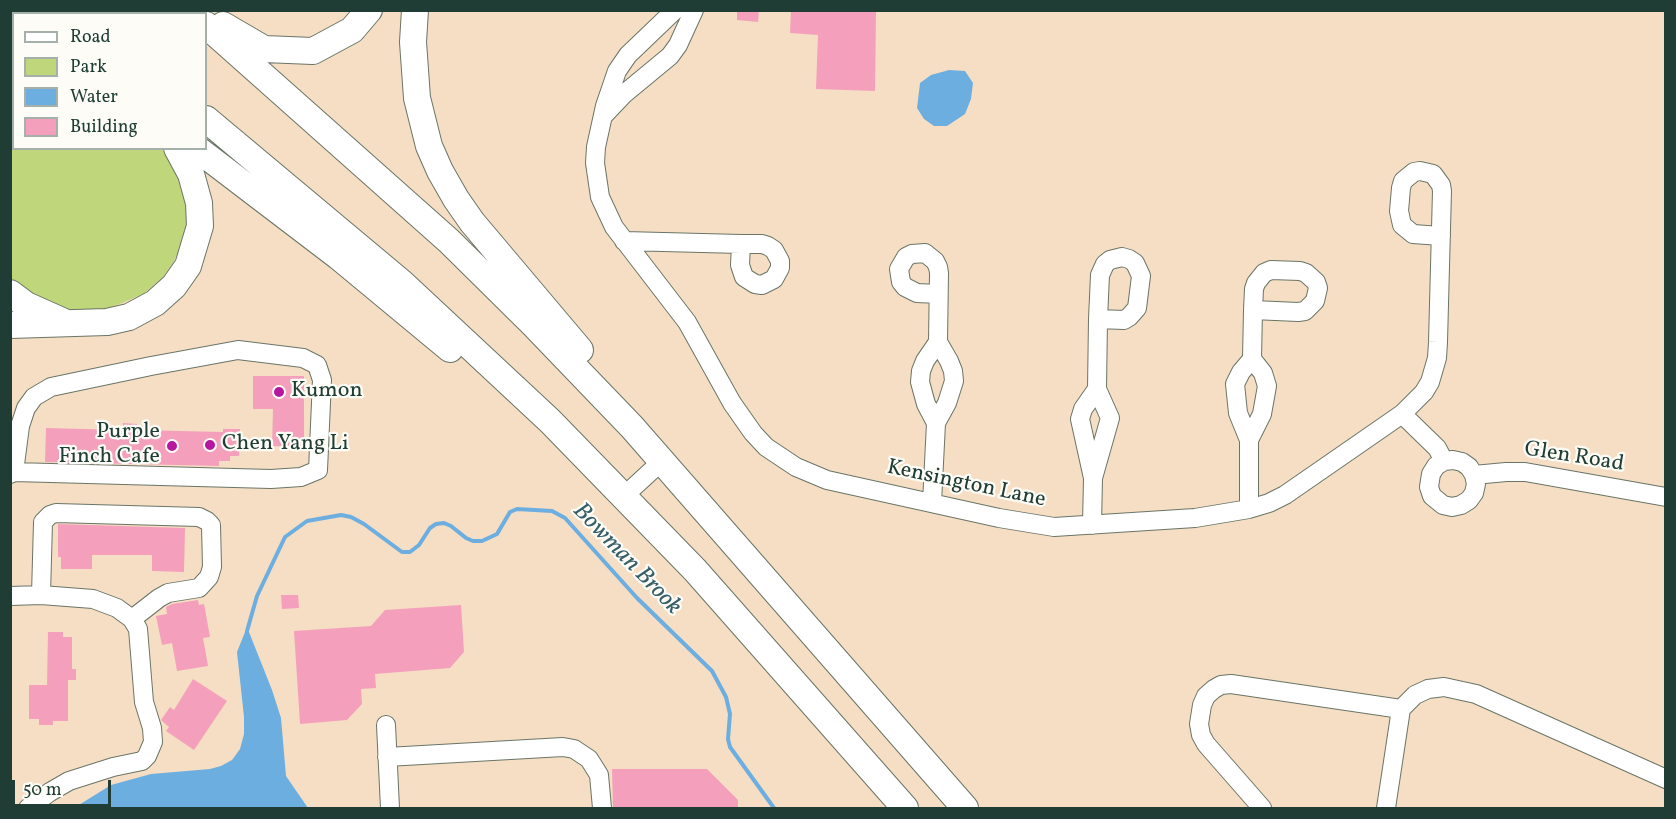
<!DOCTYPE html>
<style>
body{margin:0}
#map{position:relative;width:1676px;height:819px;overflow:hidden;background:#f5dec4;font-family:Vollkorn,serif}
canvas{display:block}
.frame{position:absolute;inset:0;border:12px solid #1f3d34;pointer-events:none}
.legend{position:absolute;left:12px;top:12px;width:195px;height:138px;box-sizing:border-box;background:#fdfcf7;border:2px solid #a4b0a9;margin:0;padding:8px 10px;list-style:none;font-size:18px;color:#1f3d34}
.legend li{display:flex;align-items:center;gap:12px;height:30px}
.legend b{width:30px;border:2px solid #a4b0a9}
.scale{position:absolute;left:12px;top:780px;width:99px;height:27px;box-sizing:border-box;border:3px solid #1f3d34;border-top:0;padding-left:8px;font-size:18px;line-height:21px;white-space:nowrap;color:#1f3d34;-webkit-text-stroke:4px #fdfcf7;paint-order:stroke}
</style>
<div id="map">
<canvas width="1676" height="819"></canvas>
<div class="frame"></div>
<ul class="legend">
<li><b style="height:8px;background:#fff"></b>Road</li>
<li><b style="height:16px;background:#c0d67a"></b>Park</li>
<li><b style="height:16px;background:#6daee1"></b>Water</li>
<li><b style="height:16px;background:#f4a0bc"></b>Building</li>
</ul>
<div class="scale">50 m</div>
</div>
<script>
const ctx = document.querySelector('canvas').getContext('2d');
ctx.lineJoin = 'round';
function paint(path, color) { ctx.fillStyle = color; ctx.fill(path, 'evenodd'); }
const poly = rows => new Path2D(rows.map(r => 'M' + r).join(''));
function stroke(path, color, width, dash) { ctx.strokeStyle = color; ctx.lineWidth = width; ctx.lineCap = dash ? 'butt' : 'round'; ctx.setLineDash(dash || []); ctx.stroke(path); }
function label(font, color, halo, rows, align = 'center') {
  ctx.font = font + ' Vollkorn,serif'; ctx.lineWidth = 4.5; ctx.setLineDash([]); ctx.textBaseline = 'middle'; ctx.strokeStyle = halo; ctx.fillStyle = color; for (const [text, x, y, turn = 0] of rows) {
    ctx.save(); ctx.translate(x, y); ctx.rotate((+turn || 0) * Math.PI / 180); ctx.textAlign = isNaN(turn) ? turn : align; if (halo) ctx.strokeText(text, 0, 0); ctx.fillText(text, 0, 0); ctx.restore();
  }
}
paint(poly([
 [13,24,14,148,162,149,189,193,189,217,184,240,173,263,163,277,143,294,122,303,103,310,68,311,42,305,11,282,10,73]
]), '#c0d67a');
paint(poly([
 [949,70,965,71,973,83,971,99,965,114,947,126,934,126,924,119,917,108,920,83,931,75],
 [247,627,272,690,281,718,286,776,308,808,74,808,111,785,151,774,210,769,221,766,232,760,240,749,244,734,244,717,237,652]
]), '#6daee1');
stroke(poly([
 [247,631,257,596,285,537,307,521,341,515,351,517,364,524,402,552,410,552,419,545,430,528,436,524,444,523,451,526,466,538,473,541,482,541,497,534,510,512,517,509,552,511,565,518,637,598,712,671,726,697,730,714,728,739,730,747,774,808]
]), '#6daee1', 4);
paint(poly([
 [737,10,759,10,758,22,737,20],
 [791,10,876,10,875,91,816,89,818,35,790,33],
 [253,376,304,376,304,447,272,446,273,409,253,409],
 [123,423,137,424,137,430,223,432,223,429,240,429,239,456,230,456,230,461,219,461,219,466,45,462,46,428,123,430],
 [58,524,185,528,184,572,152,571,152,555,92,555,92,569,61,569,61,557,58,557],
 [281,595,298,595,299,608,282,609],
 [198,600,199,605,204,604,210,637,203,638,208,666,177,671,172,643,162,645,156,616,167,614,166,607,172,604],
 [461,605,464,652,450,668,375,674,376,688,361,689,362,704,347,720,300,724,294,631,371,626,385,610],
 [48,632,63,632,63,637,72,637,72,669,76,669,76,680,68,680,68,721,53,721,53,725,39,725,39,719,29,719,29,685,47,685],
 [193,679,227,701,194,750,166,731,169,727,161,720,170,707,174,710],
 [612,769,707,769,738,800,738,808,613,808]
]), '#f4a0bc');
const minor = poly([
 [675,10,628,55,617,71,605,106,596,147,595,163,600,197,614,227,687,322,732,403,753,433,766,447,796,467,827,480,999,518,1054,527,1195,518,1249,509,1269,503,1285,495,1402,414,1424,392,1430,382,1437,358,1438,342,1442,191,1441,185,1433,174,1420,171,1414,172,1403,181,1401,188,1399,211,1402,225,1413,234,1441,236],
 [604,115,624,94,670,56,678,45,694,10],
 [624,241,741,244,762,244,768,246,774,250,780,261,780,268,774,279,762,285,755,284,744,277,740,265,741,244],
 [1402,414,1437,448,1444,461,1436,466,1431,474,1429,487,1432,496,1443,505,1452,507,1461,505,1469,500,1474,493,1476,484,1474,475,1469,467,1462,462,1453,460,1444,461],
 [936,423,926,404,920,382,921,371,925,361,938,342,939,273,938,267,935,261,925,253,912,254,906,257,899,269,901,282,905,287,917,293,938,294],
 [1249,440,1262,414,1267,386,1263,373,1252,359],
 [10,474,14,472,271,479,301,477,318,470,322,380,317,365,303,358,238,350,151,366,51,387,34,397,26,408,20,426,14,472],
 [1474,475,1506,472,1525,472,1666,497],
 [1093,478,1110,418,1097,389,1098,319,1100,275,1105,264,1110,260,1122,257,1129,259,1135,263,1141,276,1137,308,1129,317,1124,320,1098,319],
 [624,496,662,461],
 [932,503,936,423,947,403,954,381,953,371,949,361,938,342],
 [1249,509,1249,440,1238,413,1235,384,1241,372,1252,359,1253,310,1254,289,1256,283,1264,273,1271,270,1300,271,1306,273,1316,282,1318,288,1315,301,1305,311,1298,312,1253,310],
 [1092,525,1093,478,1080,419,1083,409,1097,389],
 [41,595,43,522,50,515,56,513,199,517,207,521,211,525,212,567,209,577,199,588,168,593,159,598,132,619],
 [10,596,41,595,93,599,117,608,132,619,138,629,144,702,152,728,153,742,147,756,142,761,113,767,69,781,50,792,28,808],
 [386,725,390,808],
 [387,757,563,747,574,749,589,759,599,775,602,808],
 [1262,808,1206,744,1201,735,1199,724,1202,705,1206,696,1214,689,1221,685,1231,684,1401,709],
 [1386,808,1401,709,1415,695,1428,689,1444,687,1476,694,1666,779]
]);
const highway = poly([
 [20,10,23,14],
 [71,10,75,14],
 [415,10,413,42,417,98,429,146,440,171,456,199,472,222,580,350],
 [206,25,449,241,533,324,632,427,965,808],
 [223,25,264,49,313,51,352,30,369,10],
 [206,119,402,283,550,421,695,570,905,808],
 [196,148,339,257,450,349],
 [10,293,26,305,62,321],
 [10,325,107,322,129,317,155,303,174,286,188,266,200,226,199,203,191,174,177,148]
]);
stroke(minor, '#6a7566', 20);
stroke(highway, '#6a7566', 28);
stroke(minor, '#fff', 18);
stroke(highway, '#fff', 26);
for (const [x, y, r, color] of [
 [279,392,6,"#b5179e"],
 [210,445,6,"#b5179e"],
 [172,446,6,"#b5179e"]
]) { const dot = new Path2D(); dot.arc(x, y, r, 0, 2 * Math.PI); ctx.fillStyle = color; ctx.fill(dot); stroke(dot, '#fdfcf7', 2); }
label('22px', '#1f3d34', '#fdfcf7', [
 ["Kumon",291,392],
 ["Purple",160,433,"right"],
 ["Finch Cafe",160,458,"right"],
 ["Chen Yang Li",222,445]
], 'left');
label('22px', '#1f3d34', '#fdfcf7', [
 ["Glen Road",1574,458,9],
 ["Kensington Lane",966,485,12]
]);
label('italic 24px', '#365f68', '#fdfcf7', [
 ["Bowman Brook",626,560,46]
]);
</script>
